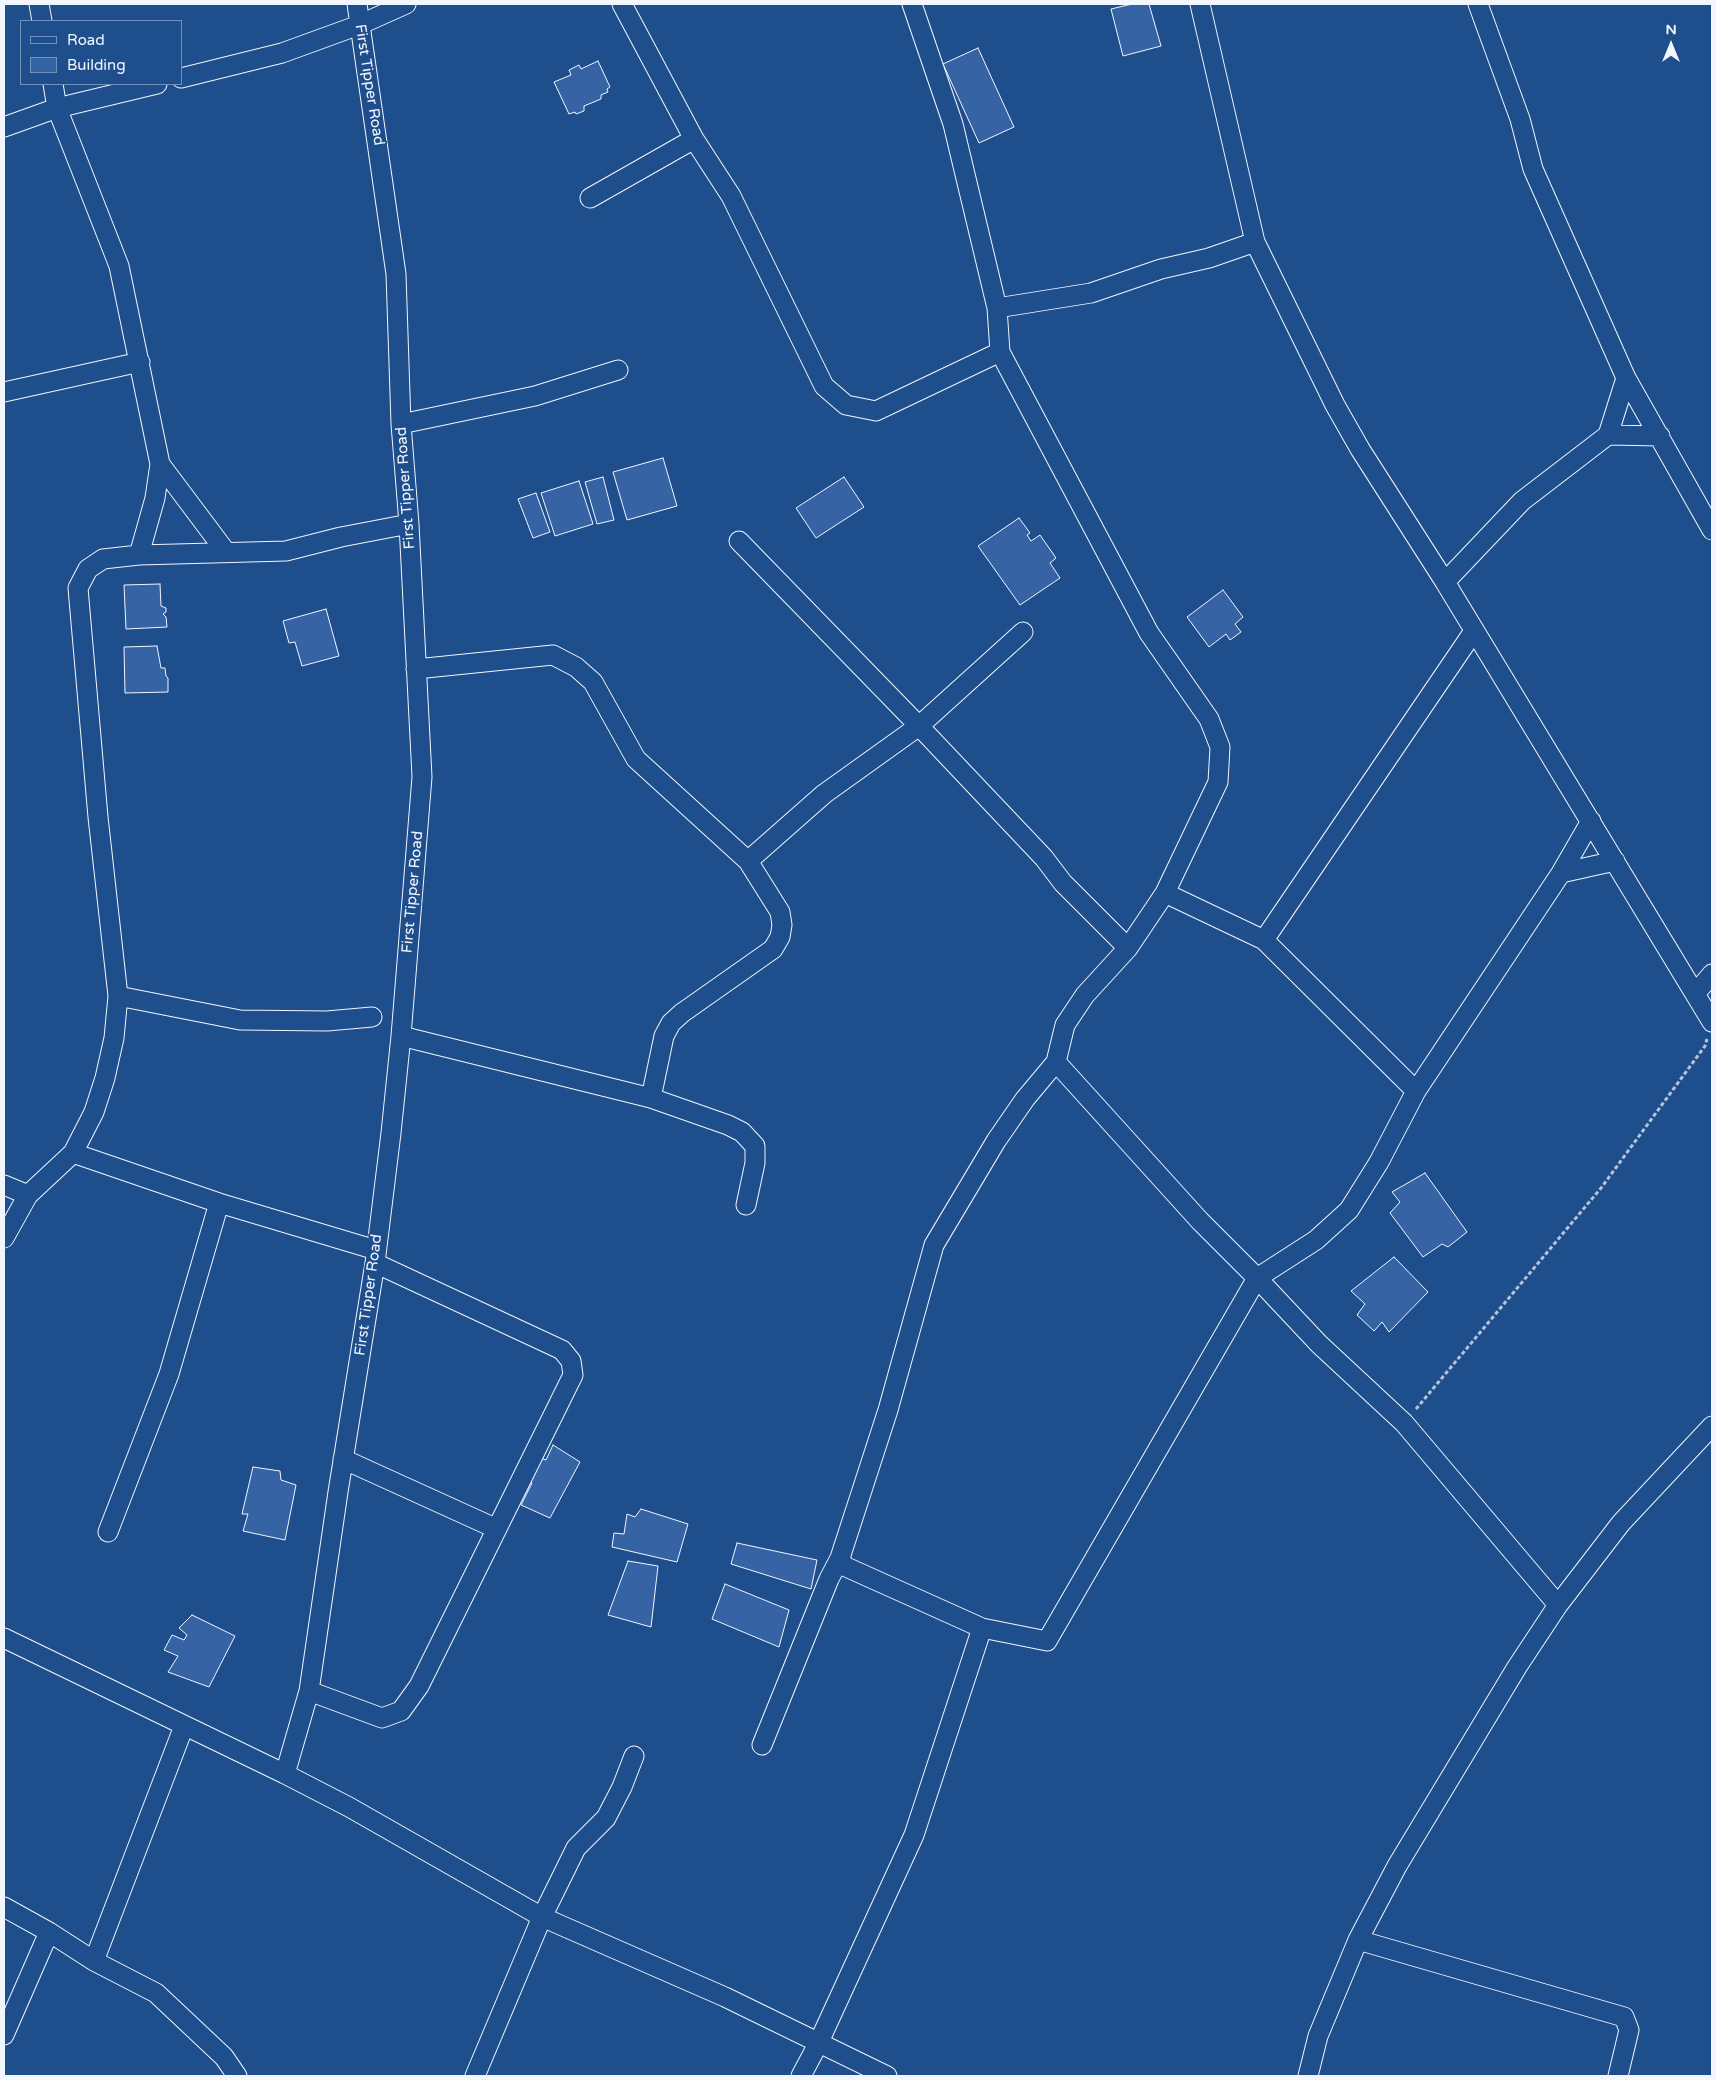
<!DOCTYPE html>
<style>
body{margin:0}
#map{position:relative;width:1716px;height:2080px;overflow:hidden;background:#1f4e8c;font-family:"Varela Round",sans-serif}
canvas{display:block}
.frame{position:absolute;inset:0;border:5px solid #f2f6ff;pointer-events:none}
.legend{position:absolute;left:20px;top:20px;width:162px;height:65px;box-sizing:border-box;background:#1f4e8c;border:1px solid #7391ba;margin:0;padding:6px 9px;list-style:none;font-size:15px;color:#f2f6ff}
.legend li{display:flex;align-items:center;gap:10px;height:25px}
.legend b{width:25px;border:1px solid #7391ba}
.north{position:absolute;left:1646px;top:20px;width:50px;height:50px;-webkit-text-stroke:4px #1f4e8c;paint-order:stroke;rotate:0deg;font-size:14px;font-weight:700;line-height:20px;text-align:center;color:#f2f6ff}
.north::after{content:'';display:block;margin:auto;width:18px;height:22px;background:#f2f6ff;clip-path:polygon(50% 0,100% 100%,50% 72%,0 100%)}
</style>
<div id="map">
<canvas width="1716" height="2080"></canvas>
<div class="frame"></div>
<ul class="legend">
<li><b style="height:6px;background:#1f4e8c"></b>Road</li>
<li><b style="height:14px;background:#3563a3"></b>Building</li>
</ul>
<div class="north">N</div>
</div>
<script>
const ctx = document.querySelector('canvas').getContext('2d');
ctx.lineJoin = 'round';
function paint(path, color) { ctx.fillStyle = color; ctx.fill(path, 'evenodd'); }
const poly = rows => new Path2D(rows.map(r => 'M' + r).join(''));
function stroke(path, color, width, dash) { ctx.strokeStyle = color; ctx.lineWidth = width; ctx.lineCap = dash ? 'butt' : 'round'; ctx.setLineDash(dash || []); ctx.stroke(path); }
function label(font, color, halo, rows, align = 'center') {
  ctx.font = font + ' "Varela Round",sans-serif'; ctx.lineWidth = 4; ctx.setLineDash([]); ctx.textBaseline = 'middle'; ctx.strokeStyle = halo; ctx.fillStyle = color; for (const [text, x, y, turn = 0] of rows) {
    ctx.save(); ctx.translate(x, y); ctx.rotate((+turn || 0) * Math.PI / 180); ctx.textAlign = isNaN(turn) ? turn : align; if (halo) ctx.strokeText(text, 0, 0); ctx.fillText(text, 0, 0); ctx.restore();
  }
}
const building = poly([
 [1132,4,1149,4,1161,46,1123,56,1111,9,1132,4],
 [978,48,1014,127,979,143,943,64,978,48],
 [598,61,610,87,607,89,608,92,601,95,601,99,584,106,584,111,576,114,575,112,569,114,554,82,571,75,569,70,579,65,581,69,598,61],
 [663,458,677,506,627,520,613,472,663,458],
 [603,477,614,520,597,524,585,482,603,477],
 [844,477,864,507,816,538,796,508,844,477],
 [579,481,593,524,555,536,541,493,579,481],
 [536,493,550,532,533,538,518,499,536,493],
 [1019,518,1030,533,1027,535,1031,541,1040,535,1056,558,1050,563,1060,578,1020,605,978,546,1019,518],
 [160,584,161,606,166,608,166,612,163,614,166,617,167,627,126,629,124,585,160,584],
 [1223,590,1243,617,1235,624,1241,632,1230,640,1226,634,1209,647,1187,617,1223,590],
 [326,609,339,656,302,666,295,642,289,643,283,621,326,609],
 [157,646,161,668,165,668,166,676,168,678,168,692,125,693,124,647,157,646],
 [1425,1173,1467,1232,1448,1247,1442,1244,1423,1257,1390,1213,1400,1202,1392,1192,1425,1173],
 [1394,1257,1428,1292,1389,1332,1382,1322,1374,1331,1357,1315,1365,1304,1351,1291,1394,1257],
 [553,1445,580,1462,550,1518,521,1505,532,1483,526,1480,537,1457,546,1460,553,1445],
 [253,1467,280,1471,281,1480,296,1485,285,1540,243,1531,248,1514,242,1514,253,1467],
 [641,1509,688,1524,677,1562,612,1547,614,1533,624,1534,627,1514,635,1517,641,1509],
 [737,1543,817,1560,811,1589,731,1564,737,1543],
 [628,1561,658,1566,651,1627,608,1615,628,1561],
 [725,1584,789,1610,779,1647,712,1619,725,1584],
 [192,1615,235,1636,209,1687,168,1672,178,1656,164,1650,172,1635,184,1640,187,1635,179,1628,192,1615]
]);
paint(building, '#3563a3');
stroke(building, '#f2f6ff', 1);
const minor = poly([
 [39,4,42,21],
 [622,4,694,139,731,196,824,386,846,405,876,411,1000,352],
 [912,4,953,124,997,308,1000,352,1149,633,1209,719,1220,747,1218,782,1165,893,1128,948,1085,995,1065,1025,1056,1062,1025,1099,996,1141,934,1245,888,1410,840,1558,844,1566,982,1628,1047,1641,1257,1278,1316,1240,1349,1210,1379,1162,1416,1091,1561,873,1591,821],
 [1200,4,1255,242,1335,405,1360,449,1445,582,1712,1022],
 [1478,4,1520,119,1533,169,1626,378,1712,530],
 [181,78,282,53,359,25,406,4],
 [53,84,57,108,119,266,160,464,155,498,139,555,103,559,88,569,78,588,98,817,118,996,114,1038,105,1078,94,1112,73,1153],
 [4,127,57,108,157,84],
 [590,198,694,139],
 [997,308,1091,293,1161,269,1209,258,1255,242],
 [4,392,140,362],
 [401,424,535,396,618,370],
 [1608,435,1660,436],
 [160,464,226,552],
 [739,541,919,726,1044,858,1063,883,1128,948],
 [139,555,286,551,341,537,409,524],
 [1445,582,1522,501,1608,435,1626,378],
 [416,669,553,655,576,667,593,682,636,759,748,861,780,912,782,925,780,937,773,949,682,1013,671,1023,664,1036,651,1098],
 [748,861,824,794,919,726,1023,632],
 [1561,873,1615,861],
 [1165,893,1264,940,1416,1091],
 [1264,940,1474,631],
 [1695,994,1712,974],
 [118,996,240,1020,327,1021,372,1017],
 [401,1036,651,1098,728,1125,742,1132,755,1146,755,1163,746,1205],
 [1056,1062,1200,1221,1257,1278,1319,1344,1404,1423,1558,1605],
 [4,1185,28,1195],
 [4,1238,28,1195,73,1153,219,1203,376,1250],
 [343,1459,497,1529],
 [108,1532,169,1374,219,1203],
 [4,1638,285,1774,349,1807,542,1917,725,1997,887,2076],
 [309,1691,382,1718,401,1711,419,1686,573,1375,571,1361,562,1350,375,1263],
 [762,1745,829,1579,840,1558],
 [285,1774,309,1691,338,1492,375,1263,391,1133,401,1036,422,777,409,524,401,424,396,274,357,4],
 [4,1907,49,1932,94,1961,156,1993,224,2057,237,2076],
 [1358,1940,1624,2017,1629,2030,1618,2076],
 [94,1961,184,1726],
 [4,2035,49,1932],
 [475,2076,542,1917,576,1848,606,1818,622,1787,634,1756],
 [801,2076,818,2044,914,1835,982,1628],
 [1308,2076,1318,2036,1358,1940,1397,1866,1517,1667,1558,1605,1621,1523,1712,1426]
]);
stroke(minor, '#f2f6ff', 21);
stroke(poly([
 [1416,1409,1601,1188,1705,1046,1707,1039]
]), '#b3c4dc', 3, [4, 2.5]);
stroke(minor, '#1f4e8c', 19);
label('15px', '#f2f6ff', '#1f4e8c', [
 ["First Tipper Road",369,85,81],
 ["First Tipper Road",406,488,-94],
 ["First Tipper Road",413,892,-85],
 ["First Tipper Road",369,1295,-82]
]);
</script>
